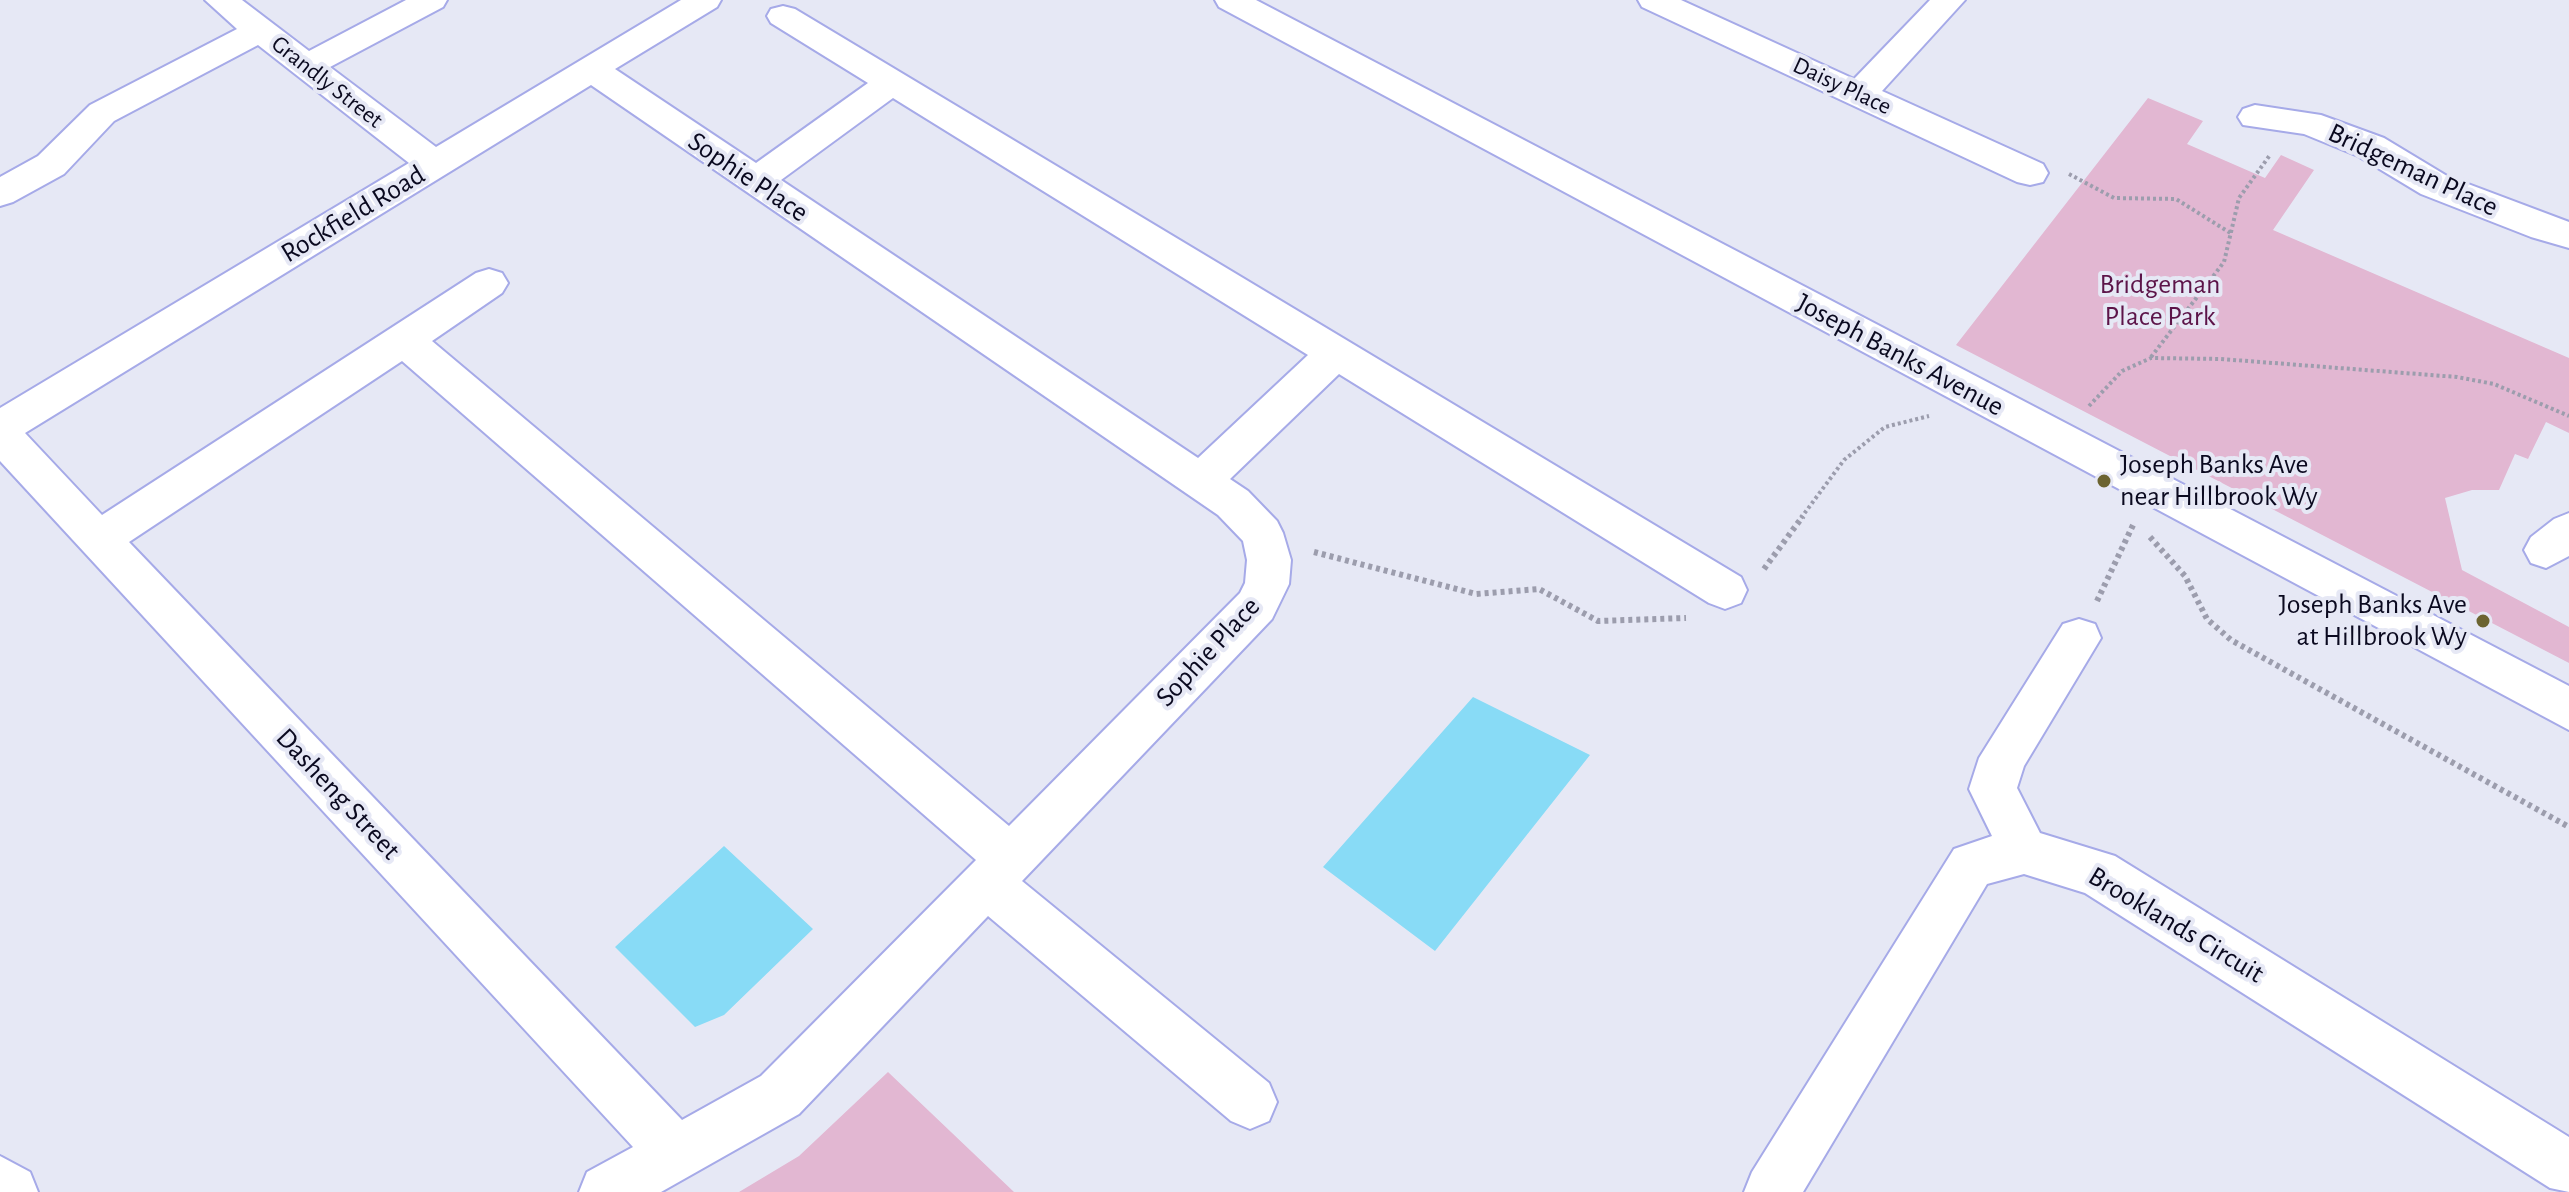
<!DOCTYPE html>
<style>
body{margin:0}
canvas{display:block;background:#e6e8f5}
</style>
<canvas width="2569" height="1192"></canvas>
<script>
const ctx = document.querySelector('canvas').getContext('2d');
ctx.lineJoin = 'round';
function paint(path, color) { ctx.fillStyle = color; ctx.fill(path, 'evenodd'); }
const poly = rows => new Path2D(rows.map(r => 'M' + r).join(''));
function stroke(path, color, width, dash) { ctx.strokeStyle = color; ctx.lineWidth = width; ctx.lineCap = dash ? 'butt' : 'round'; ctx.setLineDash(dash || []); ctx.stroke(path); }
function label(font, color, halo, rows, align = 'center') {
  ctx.font = font + ' "Alegreya Sans",sans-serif'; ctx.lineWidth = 8; ctx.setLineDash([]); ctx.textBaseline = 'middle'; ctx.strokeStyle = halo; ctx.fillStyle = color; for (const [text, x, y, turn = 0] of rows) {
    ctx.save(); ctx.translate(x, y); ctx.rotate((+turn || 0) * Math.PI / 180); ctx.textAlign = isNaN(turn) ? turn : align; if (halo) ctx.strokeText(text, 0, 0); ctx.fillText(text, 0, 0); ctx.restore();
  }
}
paint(poly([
 [2148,98,2203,121,2187,144,2265,178,2281,155,2314,170,2273,230,2569,358,2569,433,2546,422,2528,459,2515,454,2499,490,2472,490,2445,498,2462,570,2569,627,2569,663,1956,345],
 [888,1072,1014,1192,739,1192,799,1156]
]), '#e2b7d2');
paint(poly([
 [1473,697,1590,755,1435,951,1323,867],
 [724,846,813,929,724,1015,695,1027,615,947]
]), '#88dbf6');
const minor = poly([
 [205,0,242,0,309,51,406,0,447,0,443,7,330,67,436,147,681,0,721,0,717,7,615,69,756,163,868,83,771,23,767,16,771,9,783,6,795,9,1741,577,1747,590,1741,603,1725,609,1709,603,1339,374,1230,479,1248,491,1277,521,1283,533,1291,560,1289,584,1272,619,1022,881,1269,1083,1277,1102,1269,1121,1250,1129,1231,1121,988,916,799,1114,661,1192,579,1192,587,1172,633,1147,0,461,0,408,409,163,258,45,114,121,64,174,13,202,0,206,0,177,38,156,90,105,237,29,205,0],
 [591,85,1218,515,1243,541,1247,560,1245,583,1240,593,1009,826,432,341,502,293,508,283,502,273,489,269,476,273,102,515,25,433,591,85],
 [893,98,1308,355,1198,458,781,180,893,98],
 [402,361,976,860,761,1076,682,1120,129,542,402,361],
 [1215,0,1256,0,2569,686,2569,730,1219,7,1215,0],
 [1638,0,1681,0,1854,79,1930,0,1965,0,1882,91,2043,164,2048,173,2043,182,2030,185,2017,182,1642,7,1638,0],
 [2255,105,2321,115,2384,138,2447,176,2569,222,2569,248,2531,237,2421,194,2358,156,2304,134,2243,125,2238,117,2243,109,2255,105],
 [2569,513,2569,556,2546,568,2531,563,2524,550,2531,537,2554,519,2569,513],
 [2079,619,2095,624,2101,638,2024,766,2017,788,2040,833,2115,856,2569,1137,2569,1192,2550,1188,2085,893,2024,874,1987,884,1803,1192,1744,1192,1752,1172,1954,849,1992,836,1969,789,1979,758,2063,624,2079,619],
 [0,1156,30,1172,38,1192,0,1192,0,1156]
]);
stroke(minor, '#a6aae8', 4);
stroke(poly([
 [2069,174,2114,198,2176,199,2232,234],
 [2151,357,2224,262,2239,198,2270,155],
 [2089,406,2122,371,2151,358,2221,359,2457,377,2494,384,2569,416],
 [1801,518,1844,460,1885,427,1929,416]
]), '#9c9dad', 4, [3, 3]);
stroke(poly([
 [2150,537,2185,576,2207,619,2231,640,2569,827],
 [1314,552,1476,594,1539,589,1598,621,1686,618],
 [1764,569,1803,516],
 [2097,601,2134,523]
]), '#9c9dad', 6, [4, 4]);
paint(minor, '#fff');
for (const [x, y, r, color] of [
 [2104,481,8,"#6c6431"],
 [2483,621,8,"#6c6431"]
]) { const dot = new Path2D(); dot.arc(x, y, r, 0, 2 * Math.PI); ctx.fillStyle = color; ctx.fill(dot); stroke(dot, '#e6e8f5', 3); }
label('24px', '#0a091f', '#e6e8f5', [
 ["Grandly Street",327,82,38],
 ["Daisy Place",1842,86,25]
]);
label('28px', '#0a091f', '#e6e8f5', [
 ["Bridgeman Place",2413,170,25],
 ["Sophie Place",748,177,34],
 ["Rockfield Road",353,214,-31],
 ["Joseph Banks Avenue",1900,355,28],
 ["Sophie Place",1208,652,-47],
 ["Dasheng Street",338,794,47],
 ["Brooklands Circuit",2176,925,31]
]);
label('28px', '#5c1449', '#e6e8f5', [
 ["Bridgeman",2160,285],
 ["Place Park",2160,317]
]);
label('28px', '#0a091f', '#e6e8f5', [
 ["Joseph Banks Ave",2120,465],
 ["near Hillbrook Wy",2120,497],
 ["Joseph Banks Ave",2467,605,"right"],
 ["at Hillbrook Wy",2467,637,"right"]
], 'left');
</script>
